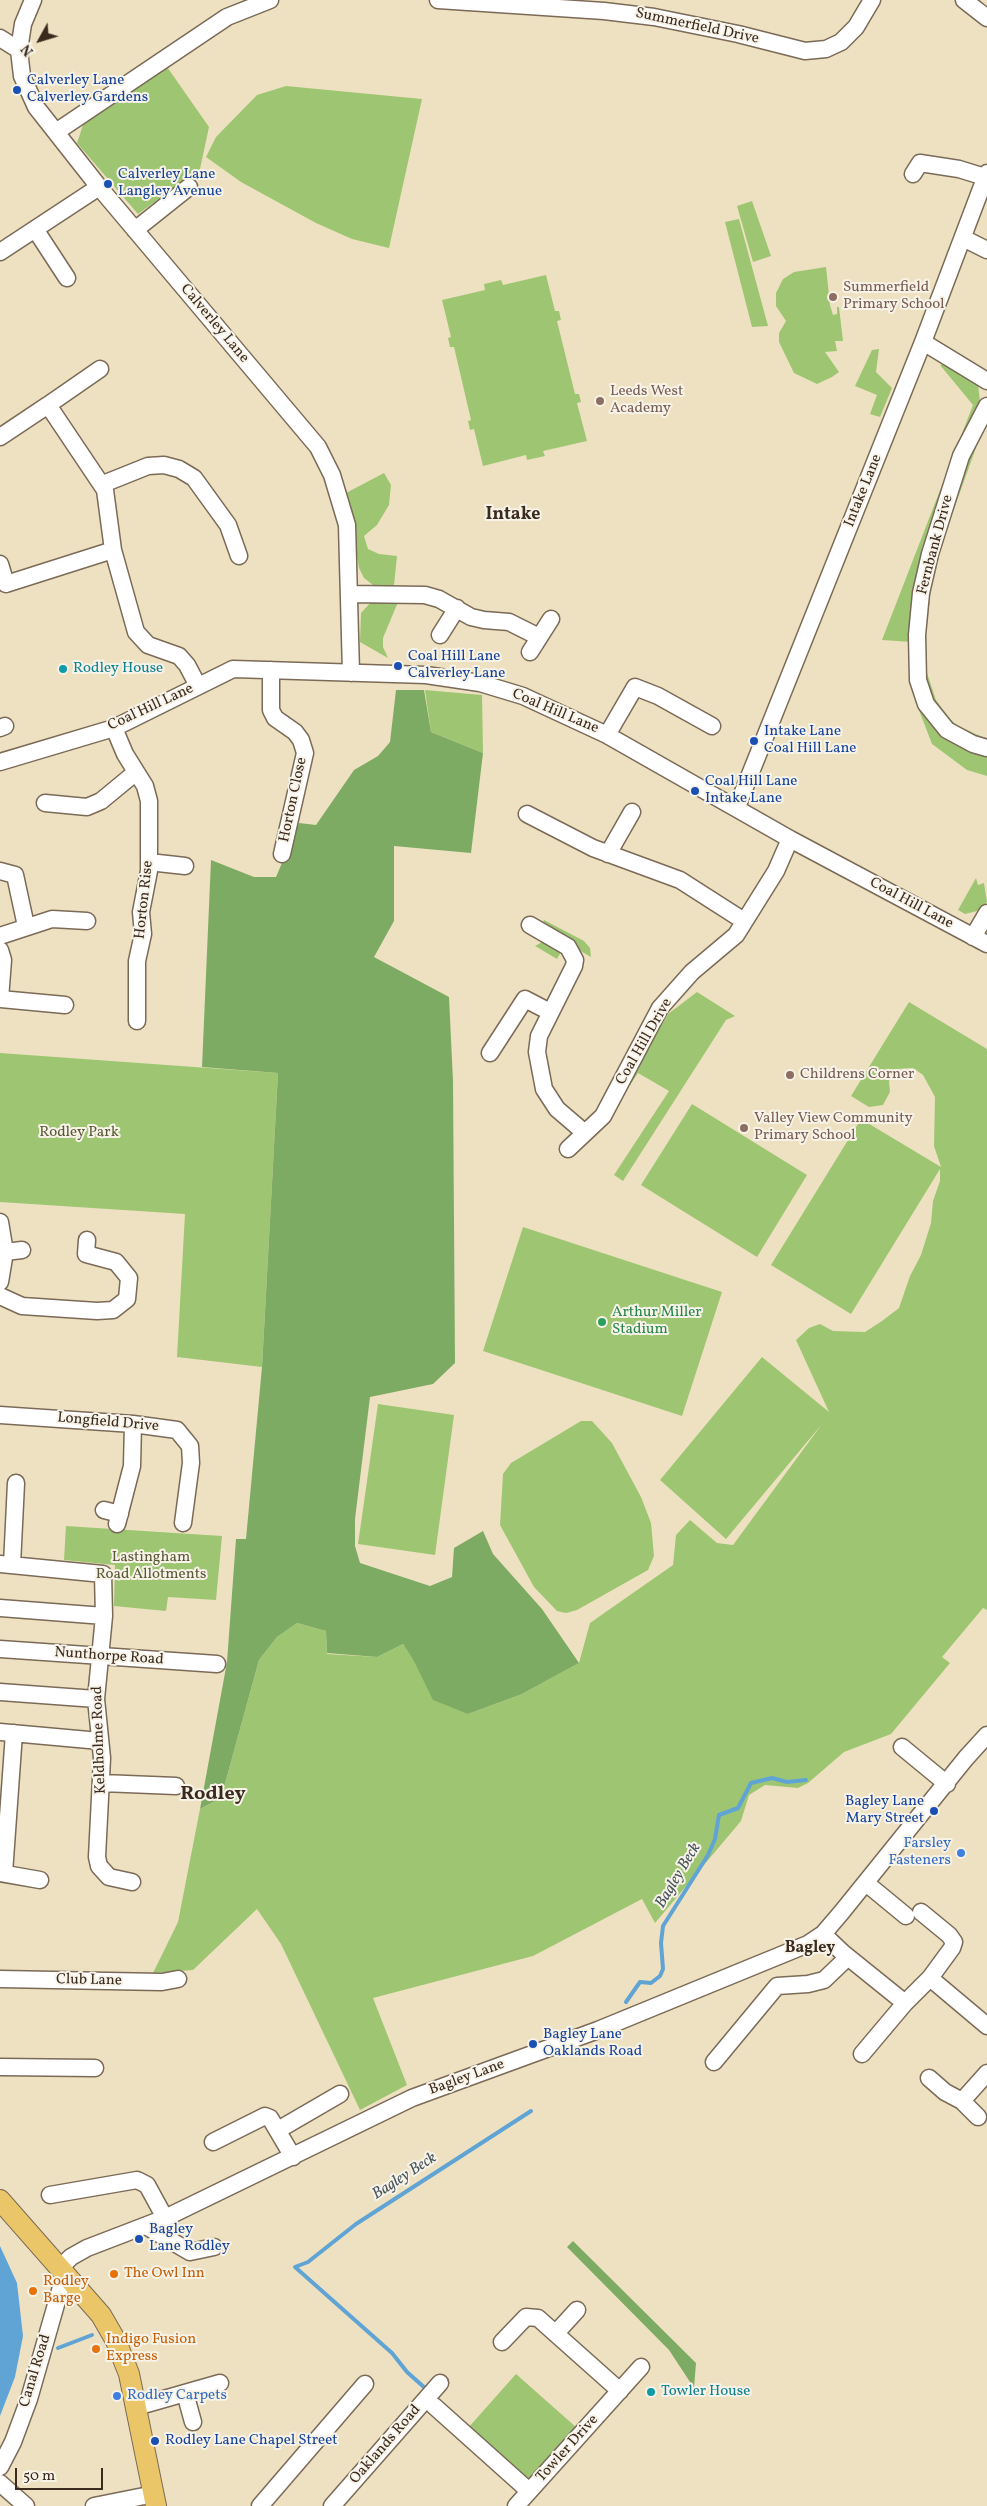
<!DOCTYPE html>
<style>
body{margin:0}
#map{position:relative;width:987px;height:2506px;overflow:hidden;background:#eee1c1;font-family:Vollkorn,serif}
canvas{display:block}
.north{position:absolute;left:15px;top:15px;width:50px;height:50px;-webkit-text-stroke:4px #f7f3e8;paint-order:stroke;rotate:231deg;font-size:14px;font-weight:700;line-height:20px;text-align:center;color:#3b2a1e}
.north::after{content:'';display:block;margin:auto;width:18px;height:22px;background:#3b2a1e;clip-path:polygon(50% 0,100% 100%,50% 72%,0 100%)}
.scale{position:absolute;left:15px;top:2468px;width:88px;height:22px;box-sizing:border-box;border:2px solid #3b2a1e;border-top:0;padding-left:6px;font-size:15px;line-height:18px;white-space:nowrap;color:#3b2a1e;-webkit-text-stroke:4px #f7f3e8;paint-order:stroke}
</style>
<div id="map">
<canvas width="987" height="2506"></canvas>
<div class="north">N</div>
<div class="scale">50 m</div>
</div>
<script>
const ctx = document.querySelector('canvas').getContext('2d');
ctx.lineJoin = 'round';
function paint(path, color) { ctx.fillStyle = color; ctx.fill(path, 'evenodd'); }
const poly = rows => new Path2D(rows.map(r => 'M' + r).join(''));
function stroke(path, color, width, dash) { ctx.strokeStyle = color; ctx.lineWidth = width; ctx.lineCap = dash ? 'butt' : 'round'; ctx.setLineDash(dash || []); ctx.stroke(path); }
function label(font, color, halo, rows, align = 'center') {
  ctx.font = font + ' Vollkorn,serif'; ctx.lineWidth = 4; ctx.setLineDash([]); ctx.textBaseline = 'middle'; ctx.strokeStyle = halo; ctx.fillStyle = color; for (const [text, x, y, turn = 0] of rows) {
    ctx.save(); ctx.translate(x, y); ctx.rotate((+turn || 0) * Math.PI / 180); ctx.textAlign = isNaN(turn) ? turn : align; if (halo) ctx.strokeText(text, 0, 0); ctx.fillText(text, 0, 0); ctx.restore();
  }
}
paint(poly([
 [165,64,209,127,200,169,138,214,77,143,86,116],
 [286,86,422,99,389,248,352,239,316,223,241,182,206,157,216,137,257,95],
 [752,201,771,256,753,262,737,206],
 [739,219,768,326,752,327,725,222],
 [826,267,830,305,833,315,837,314,837,307,839,307,843,341,835,341,837,351,825,352,839,372,832,377,817,384,794,373,779,342,779,333,786,321,776,306,776,293,783,279,794,272],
 [546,275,555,311,559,311,561,320,557,321,575,394,579,394,581,402,577,403,587,441,543,451,545,456,527,460,526,455,483,466,474,429,470,430,468,421,471,420,454,347,450,347,448,338,451,337,442,300,485,290,484,284,501,280,503,285],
 [879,349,876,372,892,388,880,417,870,414,877,395,855,386,872,350],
 [947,364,978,384,981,410,912,642,882,640,973,405,940,365],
 [981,434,946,531,932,579,926,634,927,673,936,700,950,719,958,726,987,739,987,743,974,738,946,720,929,696,922,660,930,576,972,446],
 [384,473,391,485,389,505,377,525,364,536,368,549,379,554,397,556,394,585,384,586,373,585,364,578,359,568,346,493],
 [372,601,398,602,383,638,383,647,388,658,360,642,361,613],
 [425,690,482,695,483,753,431,732],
 [919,704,925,716,938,731,987,755,987,776,967,770,932,744,917,705],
 [976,878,978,885,984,883,987,902,977,911,965,914,958,910],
 [544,920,584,941,590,948,591,957,540,928],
 [544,941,562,950,557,959,535,946],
 [697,992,735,1016,726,1020,623,1181,614,1175,669,1091,638,1073,630,1085,628,1084,668,1014],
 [909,1002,987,1049,987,1610,983,1608,942,1657,950,1663,891,1734,844,1752,808,1783,798,1788,765,1785,749,1795,741,1821,655,1923,642,1899,533,1956,373,1998,407,2085,360,2110,281,1944,257,1909,193,1970,153,1973,178,1922,200,1809,221,1798,259,1660,277,1637,297,1623,326,1631,327,1654,377,1657,403,1644,414,1660,468,1714,522,1694,579,1663,590,1623,673,1565,676,1535,690,1520,717,1543,733,1545,822,1424,726,1539,660,1480,762,1357,829,1412,796,1340,809,1328,820,1324,833,1331,865,1332,882,1321,899,1308,910,1276,921,1255,931,1223,933,1201,940,1181,940,1169,851,1314,771,1265,861,1119,941,1167,934,1146,935,1097,923,1075,913,1068,897,1069,889,1081,890,1092,883,1105,869,1107,851,1096],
 [0,1053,278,1073,262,1367,177,1357,185,1214,0,1202],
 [692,1104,807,1175,757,1257,641,1185],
 [523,1227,722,1292,682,1416,483,1351],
 [378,1404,454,1415,435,1555,358,1544],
 [581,1421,592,1421,612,1443,641,1497,651,1523,654,1556,648,1570,577,1610,566,1613,557,1611,534,1587,500,1525,503,1474,511,1463],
 [66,1526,222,1536,216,1600,168,1597,166,1611,114,1606,115,1565,64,1560],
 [516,2374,577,2428,529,2482,468,2428]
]), '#9ec672');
paint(poly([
 [396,690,424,690,431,732,483,753,471,853,394,846,394,921,374,957,449,997,453,1081,455,1363,433,1384,370,1397,355,1519,355,1546,360,1563,430,1586,452,1577,454,1548,483,1531,493,1554,542,1609,579,1663,522,1694,468,1714,433,1700,414,1661,403,1644,377,1657,327,1653,326,1631,297,1623,277,1637,259,1660,221,1798,200,1809,227,1662,236,1539,246,1539,262,1367,278,1073,202,1067,211,860,254,877,276,877,299,823,316,825,354,770,378,756,390,742],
 [573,2241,696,2363,694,2388,669,2350,567,2247]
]), '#7eab64');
paint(poly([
 [0,2246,17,2283,23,2336,15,2377,0,2416]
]), '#60a4d5');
stroke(poly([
 [626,2002,640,1982,651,1983,660,1976,663,1969,661,1943,663,1926,708,1855,715,1839,719,1815,738,1808,751,1783,772,1778,787,1782,806,1780],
 [58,2348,92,2335],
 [425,2388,407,2372,392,2353,295,2267,308,2262,356,2224,531,2111]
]), '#60a4d5', 4);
const minor = poly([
 [33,0,23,24,19,50,22,76,36,107,99,187,318,447,332,475,347,525,351,673],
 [438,0,604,11,654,17,738,34,805,51,826,49,841,42,856,27,872,0],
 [964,0,987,18],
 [0,38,19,50],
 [56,132,227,17,270,0],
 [913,174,920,163,959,169,985,177],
 [35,229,67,278],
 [135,230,189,187],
 [963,238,987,250],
 [0,252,99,187],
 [923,342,987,381],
 [48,405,100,369],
 [987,406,961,456,930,554,921,593,917,635,918,680,926,704,947,730,973,744,987,748],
 [0,437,48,405,105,490,113,550,136,632,148,645,179,656,187,665,198,686],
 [103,484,148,466,164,465,179,469,194,478,228,525,239,556],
 [0,564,6,584,113,550],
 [349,594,425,595,439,599,471,617,484,620,509,622,539,637],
 [440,635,457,608],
 [530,652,551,619],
 [271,670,271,710,275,718,295,732,301,740,305,753,282,854],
 [0,728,5,726],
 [114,728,125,754,145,786,149,801,149,871,141,912,143,934,137,961,137,1021],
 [607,735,635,687,658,696,712,726],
 [0,762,114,728,233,669,426,675,480,683,523,696,607,735,790,839,987,944],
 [45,803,87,807,101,801,135,773],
 [737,807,923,342,987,173],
 [527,814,593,848,680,880,744,921],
 [608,854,632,812],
 [149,862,185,866],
 [0,871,15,875,26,926],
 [530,925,568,947,575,960,574,966,539,1036,537,1052,544,1089,557,1109,585,1133],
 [0,936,52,919,87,921],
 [973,937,987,913],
 [0,950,3,960,0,999],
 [0,999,65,1005],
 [490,1053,525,999,550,1012],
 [568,1149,603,1116,660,1008,692,972,736,935,776,871,790,839],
 [0,1222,5,1252,0,1282],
 [5,1252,22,1250],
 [0,1296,22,1306,97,1311,113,1310,127,1299,129,1278,116,1262,86,1254,87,1240],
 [0,1415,133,1424,177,1430,190,1446,191,1463,183,1523],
 [104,1510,120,1514],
 [117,1524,132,1466,133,1424],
 [0,1564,103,1574,104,1616,96,1699,102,1758,97,1857,99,1866,109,1877,132,1882],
 [12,1565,16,1483],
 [0,1608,104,1616],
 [0,1649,217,1664],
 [0,1692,96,1699],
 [0,1732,100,1741],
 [902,1747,947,1784],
 [102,1783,176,1786],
 [0,1873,40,1880],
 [4,1873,14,1733],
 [866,1883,906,1916],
 [921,1912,949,1935,954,1942,952,1948,930,1978],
 [823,1934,843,1953,905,2003],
 [0,1979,162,1982,178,1979],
 [862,2054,905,2003,930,1978,987,2026],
 [714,2062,777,1986,808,1984,824,1980,848,1957],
 [0,2067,95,2068],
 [929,2078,945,2092,962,2101,978,2117],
 [962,2101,987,2073],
 [278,2130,340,2094],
 [213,2142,265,2116,270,2118,293,2157],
 [50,2195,137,2180,147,2185,165,2218],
 [146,2226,190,2252,214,2247],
 [60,2268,71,2257,87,2248,165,2218,412,2098,598,2030,808,1944,823,1934,841,1913,966,1758,987,1735],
 [556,2333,577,2310],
 [502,2342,526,2317,538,2318,620,2391],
 [185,2393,193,2422],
 [434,2406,529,2491],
 [136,2407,220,2383],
 [0,2467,13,2442,29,2399,65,2273],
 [0,2483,26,2506],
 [94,2506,154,2494],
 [260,2506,365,2384],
 [332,2506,440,2383],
 [516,2506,641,2367]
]);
const major = poly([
 [0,2200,101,2315,116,2341,129,2374,156,2506]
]);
stroke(minor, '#7a6a57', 19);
stroke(major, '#7a6a57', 22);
stroke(minor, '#fff', 16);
stroke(major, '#ebc669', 20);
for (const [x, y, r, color] of [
 [17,90,5,"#1a4fb4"],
 [108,184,5,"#1a4fb4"],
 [833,297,5,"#8d6e63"],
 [600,401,5,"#8d6e63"],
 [398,666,5,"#1a4fb4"],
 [63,669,5,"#0f9aa8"],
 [754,741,5,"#1a4fb4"],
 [695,791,5,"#1a4fb4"],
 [790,1075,5,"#8d6e63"],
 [744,1128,5,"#8d6e63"],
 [602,1322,5,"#2e9e5b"],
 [934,1811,5,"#1a4fb4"],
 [961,1853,5,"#3f7fe0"],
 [533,2044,5,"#1a4fb4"],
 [139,2239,5,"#1a4fb4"],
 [114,2274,5,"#e8710a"],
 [33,2291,5,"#e8710a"],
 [96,2349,5,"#e8710a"],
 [651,2392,5,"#0f9aa8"],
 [117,2396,5,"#3f7fe0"],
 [155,2441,5,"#1a4fb4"]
]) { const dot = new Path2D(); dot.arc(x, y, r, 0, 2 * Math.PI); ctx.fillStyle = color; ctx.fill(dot); stroke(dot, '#f7f3e8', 2); }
label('15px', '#3b2a1e', '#f7f3e8', [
 ["Summerfield Drive",697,27,12],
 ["Calverley Lane",214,324,50],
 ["Intake Lane",864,491,-68],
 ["Fernbank Drive",936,545,-75],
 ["Coal Hill Lane",151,708,-25],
 ["Coal Hill Lane",555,712,23],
 ["Horton Close",294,800,-78],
 ["Horton Rise",145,900,-84],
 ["Coal Hill Lane",911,904,28],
 ["Coal Hill Drive",645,1042,-60],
 ["Longfield Drive",108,1423,5],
 ["Nunthorpe Road",109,1657,4],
 ["Keldholme Road",100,1740,-92],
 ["Club Lane",89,1981,1],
 ["Bagley Lane",467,2078,-20],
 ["Canal Road",36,2371,-73],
 ["Oaklands Road",386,2445,-49],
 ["Towler Drive",568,2449,-48]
]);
label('15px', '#164399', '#f7f3e8', [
 ["Calverley Lane",27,81],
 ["Calverley Gardens",27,98],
 ["Calverley Lane",118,175],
 ["Langley Avenue",118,192],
 ["Coal Hill Lane",408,657],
 ["Calverley Lane",408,674],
 ["Intake Lane",764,732],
 ["Coal Hill Lane",764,749],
 ["Coal Hill Lane",705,782],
 ["Intake Lane",705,799],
 ["Bagley Lane",924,1802,"right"],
 ["Mary Street",924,1819,"right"],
 ["Bagley Lane",543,2035],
 ["Oaklands Road",543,2052],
 ["Bagley",149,2230],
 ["Lane Rodley",149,2247],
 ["Rodley Lane Chapel Street",165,2441]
], 'left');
label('15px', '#785e54', '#f7f3e8', [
 ["Summerfield",843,288],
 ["Primary School",843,305],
 ["Leeds West",610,392],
 ["Academy",610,409],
 ["Childrens Corner",800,1075],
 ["Valley View Community",754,1119],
 ["Primary School",754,1136]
], 'left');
label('15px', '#0d838f', '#f7f3e8', [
 ["Rodley House",73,669],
 ["Towler House",661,2392]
], 'left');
label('15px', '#595937', '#f7f3e8', [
 ["Rodley Park",79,1133],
 ["Lastingham",151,1558],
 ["Road Allotments",151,1575]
]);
label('15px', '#27864d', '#f7f3e8', [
 ["Arthur Miller",612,1313],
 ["Stadium",612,1330]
], 'left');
label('15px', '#366cbe', '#f7f3e8', [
 ["Farsley",951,1844],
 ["Fasteners",951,1861],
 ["Rodley Carpets",127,2396,"left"]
], 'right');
label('15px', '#c56008', '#f7f3e8', [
 ["The Owl Inn",124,2274],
 ["Rodley",43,2282],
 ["Barge",43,2299],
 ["Indigo Fusion",106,2340],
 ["Express",106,2357]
], 'left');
label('italic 16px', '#48555e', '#f7f3e8', [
 ["Bagley Beck",679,1876,-59],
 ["Bagley Beck",405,2177,-33]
]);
label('bold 16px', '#3b2a1e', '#f7f3e8', [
 ["Bagley",810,1949]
]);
label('bold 18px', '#3b2a1e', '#f7f3e8', [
 ["Intake",513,516]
]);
label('bold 20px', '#3b2a1e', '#f7f3e8', [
 ["Rodley",213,1795]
]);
</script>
